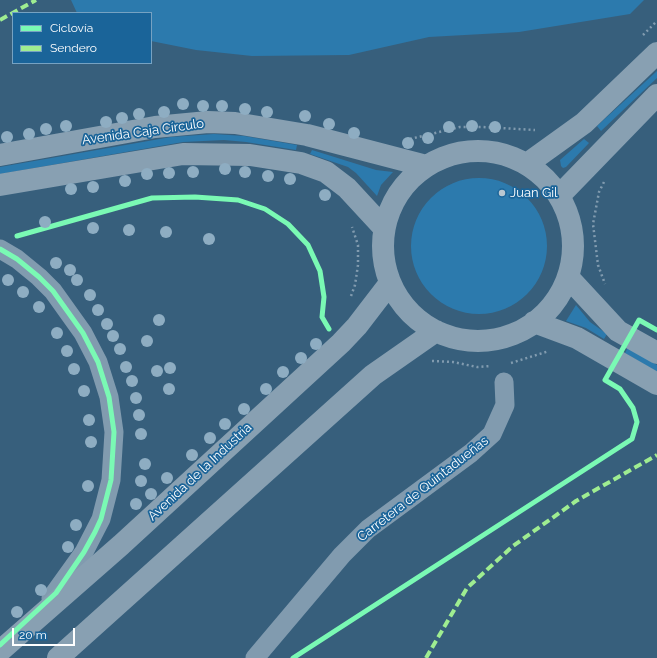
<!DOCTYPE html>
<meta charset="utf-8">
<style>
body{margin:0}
#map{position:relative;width:657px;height:658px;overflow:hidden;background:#375f7c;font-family:Raleway,sans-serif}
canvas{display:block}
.legend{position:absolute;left:12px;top:12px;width:140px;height:52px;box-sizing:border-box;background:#1a6499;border:1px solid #76a2c2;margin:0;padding:5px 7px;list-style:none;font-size:12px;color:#fff}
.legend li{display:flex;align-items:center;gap:8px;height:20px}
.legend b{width:20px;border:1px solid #76a2c2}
.scale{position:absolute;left:12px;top:628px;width:63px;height:18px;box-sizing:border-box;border:2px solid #fff;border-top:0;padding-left:5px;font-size:12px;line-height:14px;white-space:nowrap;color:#fff;-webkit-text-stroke:3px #1a6499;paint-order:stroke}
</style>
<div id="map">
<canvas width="657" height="658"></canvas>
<ul class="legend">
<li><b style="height:5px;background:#7af9b4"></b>Ciclovía</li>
<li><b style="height:5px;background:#9fed91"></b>Sendero</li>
</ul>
<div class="scale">20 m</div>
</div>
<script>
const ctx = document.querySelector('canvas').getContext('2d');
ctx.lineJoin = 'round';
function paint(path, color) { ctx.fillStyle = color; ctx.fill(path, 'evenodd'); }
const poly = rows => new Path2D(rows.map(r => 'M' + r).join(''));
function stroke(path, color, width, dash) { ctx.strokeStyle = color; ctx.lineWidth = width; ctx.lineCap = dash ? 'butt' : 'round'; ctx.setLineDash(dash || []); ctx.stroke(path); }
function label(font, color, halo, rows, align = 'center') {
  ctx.font = font + ' Raleway,sans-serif'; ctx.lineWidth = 3.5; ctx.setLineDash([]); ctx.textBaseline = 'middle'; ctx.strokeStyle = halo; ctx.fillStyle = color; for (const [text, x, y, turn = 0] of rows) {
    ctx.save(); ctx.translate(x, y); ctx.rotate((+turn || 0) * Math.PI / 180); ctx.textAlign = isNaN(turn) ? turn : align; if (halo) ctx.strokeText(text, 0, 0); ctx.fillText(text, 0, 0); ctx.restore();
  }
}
paint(poly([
 [71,0,644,0,630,14,519,32,429,37,349,55,252,56,196,50,151,41,151,13,77,13],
 [657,71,657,78,601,131,597,126],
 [214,134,244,136,297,145,296,150,246,142,224,140,183,142,0,174,0,167,171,137],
 [584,139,589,143,566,167,563,168,561,166,560,160],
 [312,150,376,170,393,172,381,185,377,196,356,173,348,167,310,154],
 '411 246a68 68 0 1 1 136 0a68 68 0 1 1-136 0Z',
 [576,305,590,322,607,334,604,339,586,328,566,321],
 [628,347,657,365,657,372,625,353]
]), '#2c7aad');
stroke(poly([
 [643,35,657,21],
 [410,139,460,127,483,127,535,130],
 [604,182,599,192,593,224,598,265,605,284],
 [351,296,355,285,358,265,358,245,352,227],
 [432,361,453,362,477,367,491,366],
 [511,363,549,351]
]), '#819baf', 2.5, [2, 3]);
stroke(poly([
 [0,249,17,259,39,277,53,291,83,333,98,362,109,397,114,432,111,480,101,519,84,552,51,598],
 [255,658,342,555,368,529,471,453,492,434,505,405,504,382]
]), '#819baf', 19);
stroke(poly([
 '383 246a95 95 0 1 1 190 0a95 95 0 1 1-190 0Z',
 [0,155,155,127,208,122,235,123,307,135,426,166],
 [527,164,584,123,657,53],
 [0,185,183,154,250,155,301,163,326,172,347,188,384,228],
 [559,196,657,95],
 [568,277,618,331,657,353],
 [534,322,577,338,657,384],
 [0,651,121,545,341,343,357,326,390,283],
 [58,658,373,375,436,331]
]), '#88a0b2', 22);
stroke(poly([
 [0,20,36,0],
 [426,658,467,588,513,546,576,501,657,455]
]), '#9fed91', 4, [8, 4]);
stroke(poly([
 [17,236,152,198,195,197,238,200,265,209,288,224,308,245,320,271,324,297,322,317,329,329],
 [0,249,17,259,39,277,53,291,83,333,98,362,109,397,114,432,111,480,101,519,95,532,84,552,56,593,0,645],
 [293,658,632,439,637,422,633,408,620,389,605,380,639,320,657,330]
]), '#7af9b4', 5);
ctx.fillStyle = '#8eadc2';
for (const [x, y] of [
 [183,104],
 [203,106],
 [222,106],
 [245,109],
 [164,112],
 [267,112],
 [139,114],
 [305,116],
 [122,118],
 [106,122],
 [329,124],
 [66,126],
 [472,126],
 [449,127],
 [495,127],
 [46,129],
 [354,133],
 [29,134],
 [7,137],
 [428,138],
 [408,143],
 [225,169],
 [193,172],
 [245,172],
 [169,173],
 [147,174],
 [268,176],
 [290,179],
 [125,181],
 [93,187],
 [71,189],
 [325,195],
 [45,222],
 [93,228],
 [129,230],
 [166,232],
 [209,239],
 [56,263],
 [70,270],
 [8,280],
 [77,280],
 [23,292],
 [90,295],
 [39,307],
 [98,310],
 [159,320],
 [107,324],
 [57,333],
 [113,336],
 [147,341],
 [316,344],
 [120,349],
 [67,351],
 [301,358],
 [126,367],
 [170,368],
 [74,369],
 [157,371],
 [283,372],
 [132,381],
 [169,389],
 [266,389],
 [84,391],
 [136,398],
 [244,409],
 [139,415],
 [89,420],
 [225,424],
 [141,434],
 [210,438],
 [91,442],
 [192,455],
 [145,464],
 [167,478],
 [141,481],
 [88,486],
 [151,494],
 [136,504],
 [76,525],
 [68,547],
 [41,590],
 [17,612]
]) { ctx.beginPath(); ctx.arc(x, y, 6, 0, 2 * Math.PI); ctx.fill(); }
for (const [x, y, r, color] of [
 [502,193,4,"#b9c7d1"]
]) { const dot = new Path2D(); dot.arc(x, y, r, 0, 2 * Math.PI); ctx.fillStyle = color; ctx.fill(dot); stroke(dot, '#1a6499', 1.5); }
label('13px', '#fff', '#1a6499', [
 ["Avenida Caja Círculo",143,132,-8],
 ["Avenida de la Industria",200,472,-43],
 ["Carretera de Quintadueñas",423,489,-38]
]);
label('13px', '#fff', '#1a6499', [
 ["Juan Gil",510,193]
], 'left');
</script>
